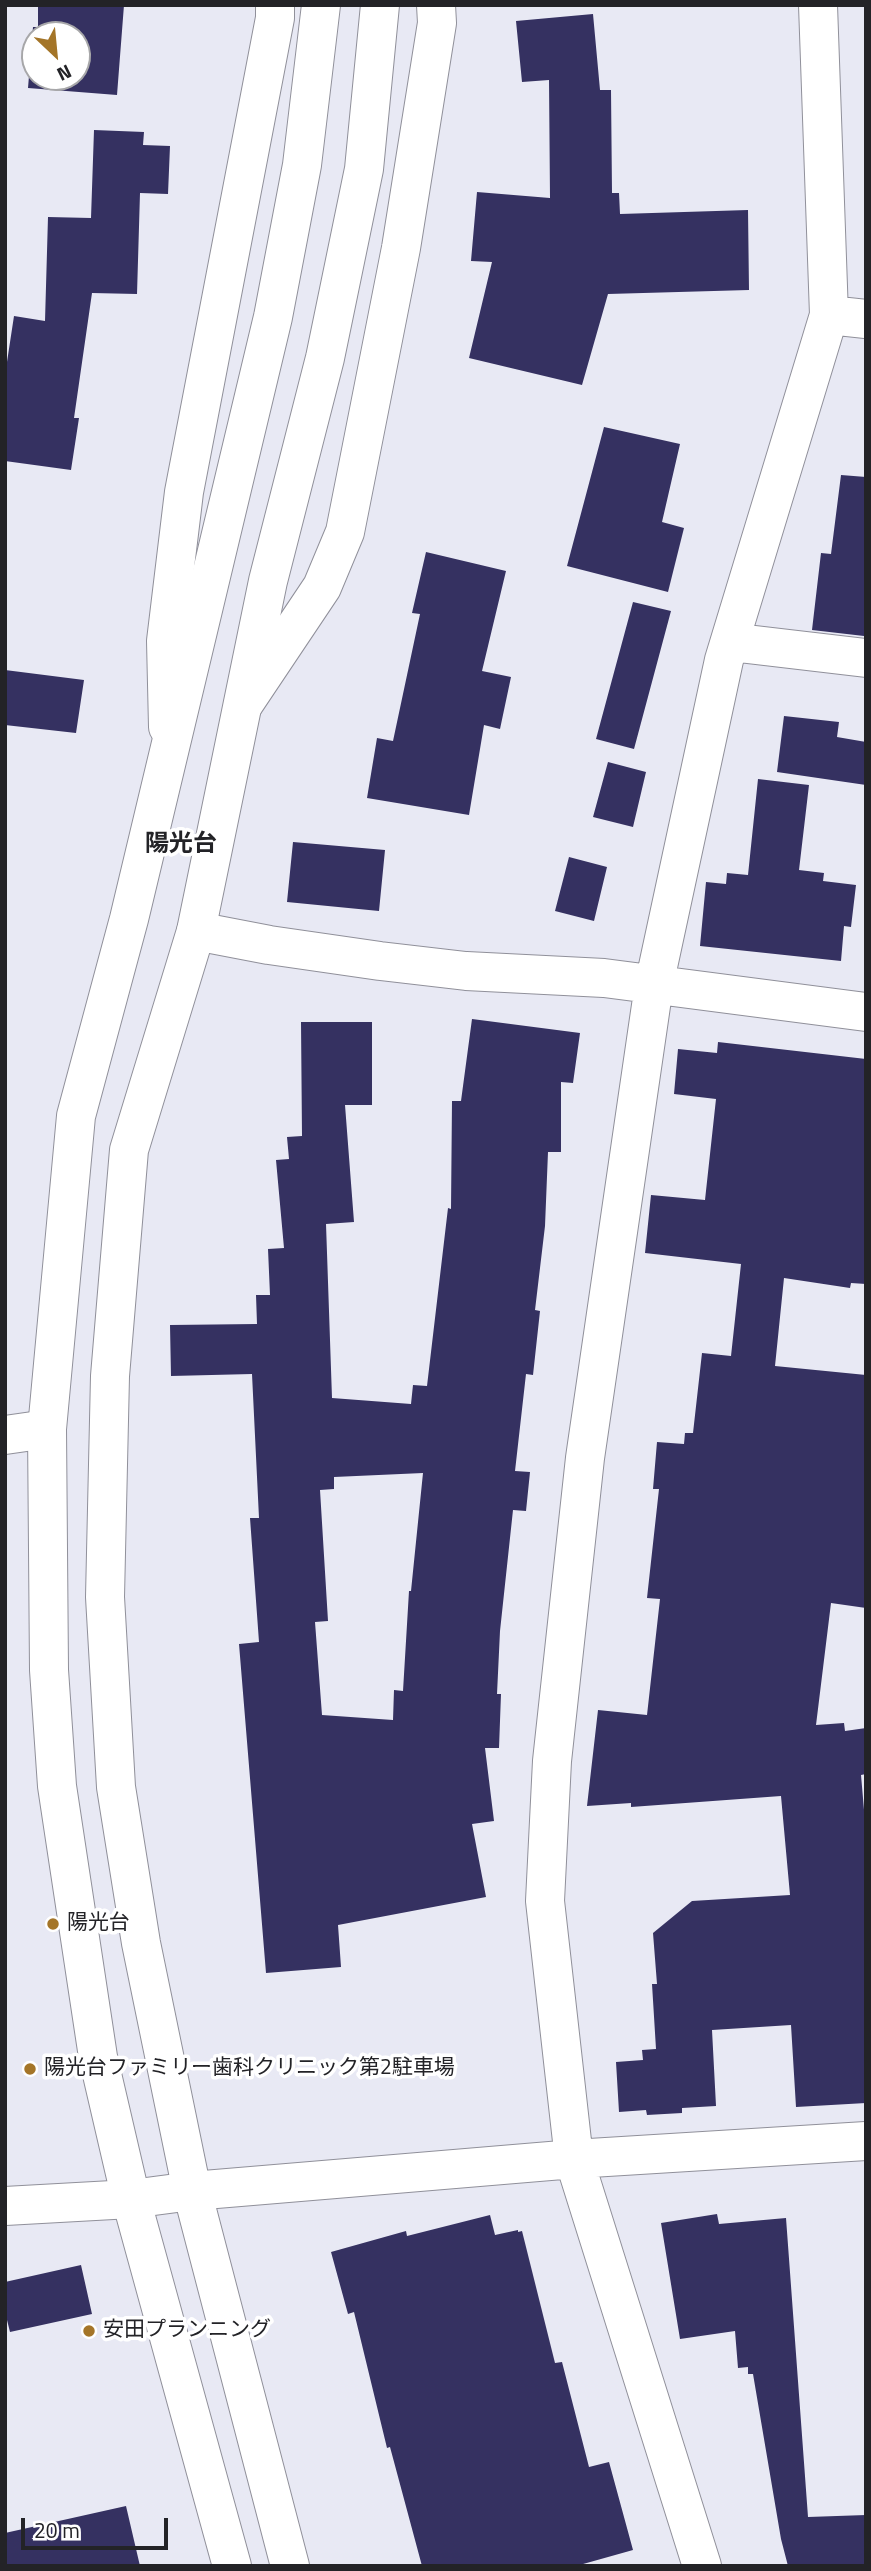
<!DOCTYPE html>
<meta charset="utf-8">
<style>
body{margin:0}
#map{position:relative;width:871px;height:2571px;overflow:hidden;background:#e8e9f4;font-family:"Titillium Web",sans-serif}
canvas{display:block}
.frame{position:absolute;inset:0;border:7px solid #232327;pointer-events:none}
.north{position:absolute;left:21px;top:21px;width:70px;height:70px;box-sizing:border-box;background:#fff;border:2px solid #a7a7a9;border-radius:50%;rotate:154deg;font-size:19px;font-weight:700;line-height:28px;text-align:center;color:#232327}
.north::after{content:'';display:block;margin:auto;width:24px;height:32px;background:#a47528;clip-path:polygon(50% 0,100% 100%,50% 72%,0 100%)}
.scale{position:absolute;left:21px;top:2518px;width:147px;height:32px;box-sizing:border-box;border:4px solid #232327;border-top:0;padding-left:9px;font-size:21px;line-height:24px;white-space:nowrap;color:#232327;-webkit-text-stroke:5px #fff;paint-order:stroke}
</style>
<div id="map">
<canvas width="871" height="2571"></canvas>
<div class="frame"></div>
<div class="north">N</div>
<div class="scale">20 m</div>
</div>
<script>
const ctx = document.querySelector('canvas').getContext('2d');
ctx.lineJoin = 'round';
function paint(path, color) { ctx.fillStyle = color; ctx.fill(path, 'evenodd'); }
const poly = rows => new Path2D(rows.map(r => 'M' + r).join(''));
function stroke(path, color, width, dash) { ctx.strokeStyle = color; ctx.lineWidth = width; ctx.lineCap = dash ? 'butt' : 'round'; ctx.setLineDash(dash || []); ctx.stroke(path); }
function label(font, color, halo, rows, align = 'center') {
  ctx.font = font + ' "Titillium Web","Noto Sans JP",sans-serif'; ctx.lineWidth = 7; ctx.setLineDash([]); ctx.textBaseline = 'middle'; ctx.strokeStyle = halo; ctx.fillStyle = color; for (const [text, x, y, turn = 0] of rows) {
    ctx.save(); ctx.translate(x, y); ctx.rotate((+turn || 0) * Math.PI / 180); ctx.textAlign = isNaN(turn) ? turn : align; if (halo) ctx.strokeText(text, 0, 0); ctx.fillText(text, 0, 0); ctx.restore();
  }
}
paint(poly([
 [38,5,124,5,117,95,28,88,33,27,38,27],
 [35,35,77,35,77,77,35,77],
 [593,14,600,90,611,90,612,193,619,193,620,214,748,210,749,290,608,294,582,385,469,358,492,262,471,261,477,192,550,198,549,80,522,82,516,21],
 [94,130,144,132,143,145,170,146,168,194,140,193,137,294,92,293,74,418,79,418,71,470,5,461,5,375,14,316,45,321,48,217,91,218],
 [604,427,680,444,662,522,684,528,668,592,567,566],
 [841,475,866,477,864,636,812,630,821,553,831,554],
 [426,552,506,571,482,671,511,677,500,729,484,725,469,815,367,798,377,738,393,741,420,614,412,613],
 [633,602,671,611,634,749,596,739],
 [5,670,84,680,76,733,5,725],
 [784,716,839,722,837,737,866,742,866,785,777,772],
 [608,762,646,772,633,827,593,817],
 [758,779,809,785,799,870,824,873,823,881,856,885,851,927,844,926,841,961,700,946,706,882,726,884,727,873,748,875],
 [293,842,385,850,379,911,287,902],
 [569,857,607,867,594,921,555,911],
 [472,1019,580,1033,573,1083,561,1082,561,1152,548,1152,545,1226,535,1310,540,1311,533,1375,526,1374,515,1471,530,1472,526,1511,513,1510,500,1631,497,1694,501,1694,499,1748,485,1748,494,1821,472,1824,486,1897,338,1925,341,1967,266,1973,239,1644,259,1642,250,1518,259,1518,252,1374,171,1376,170,1325,257,1324,256,1295,270,1295,268,1249,284,1248,276,1160,289,1159,287,1137,302,1136,301,1022,372,1022,372,1105,345,1105,354,1222,326,1224,332,1398,411,1404,413,1385,427,1386,448,1208,451,1209,452,1101,461,1101],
 [423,1473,411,1591,409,1591,403,1691,394,1690,393,1720,322,1715,315,1622,328,1621,320,1490,334,1489,334,1477],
 [718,1042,866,1059,866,1284,851,1283,850,1288,784,1278,775,1366,866,1375,866,1608,831,1603,816,1725,844,1723,845,1731,866,1728,866,1774,861,1775,866,1833,866,2103,796,2107,791,2025,712,2030,716,2106,682,2108,682,2113,647,2115,646,2110,619,2112,616,2062,643,2060,642,2050,656,2049,652,1984,657,1984,653,1933,692,1901,790,1895,781,1796,631,1807,631,1803,587,1806,598,1710,647,1715,660,1599,647,1598,659,1489,653,1489,657,1442,684,1444,685,1433,693,1433,702,1353,731,1356,741,1264,645,1253,651,1195,705,1200,716,1099,674,1094,678,1049,717,1053],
 [717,2214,719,2224,786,2218,808,2517,866,2515,866,2566,788,2566,781,2539,753,2374,748,2374,748,2367,738,2368,735,2331,680,2339,661,2223],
 [490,2215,495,2235,518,2230,518,2232,522,2231,555,2363,562,2362,589,2467,609,2462,633,2550,576,2566,422,2566,390,2447,387,2448,354,2312,348,2314,331,2252,406,2231,407,2236],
 [81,2265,92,2314,10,2332,5,2312,5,2282],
 [126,2506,140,2566,5,2566,5,2533]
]), '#353161');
const minor = poly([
 [829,315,866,319],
 [730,642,866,658],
 [243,705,322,587,345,532,401,248,437,23,436,5],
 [168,727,166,641,184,492,275,18,275,5],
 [196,931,269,945,380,961,466,971,604,978,866,1012],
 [5,1435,47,1429],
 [5,2206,131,2199,192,2191,574,2159,866,2141],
 [702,2566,574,2159,545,1901,552,1761,585,1458,654,985,724,660,829,315,818,5]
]);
const tertiary = poly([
 [232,2566,131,2199,98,2057,57,1786,49,1670,47,1429,76,1116,129,919,273,317,302,165,321,5],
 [290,2566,192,2191,141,1943,116,1787,105,1597,110,1376,129,1150,196,931,268,581,325,358,364,169,380,5]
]);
stroke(minor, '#90909a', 40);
stroke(tertiary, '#90909a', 40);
stroke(minor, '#fff', 38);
stroke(tertiary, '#fff', 38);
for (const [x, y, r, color] of [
 [53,1924,7,"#a47528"],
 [30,2069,7,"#a47528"],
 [89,2331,7,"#a47528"]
]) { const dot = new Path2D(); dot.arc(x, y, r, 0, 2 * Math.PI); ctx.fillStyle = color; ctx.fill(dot); stroke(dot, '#fff', 2.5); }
label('21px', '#232327', '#fff', [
 ["陽光台",67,1924],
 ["陽光台ファミリー歯科クリニック第2駐車場",44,2069],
 ["安田プランニング",103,2331]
], 'left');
label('bold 24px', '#232327', '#fff', [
 ["陽光台",181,845]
]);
</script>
